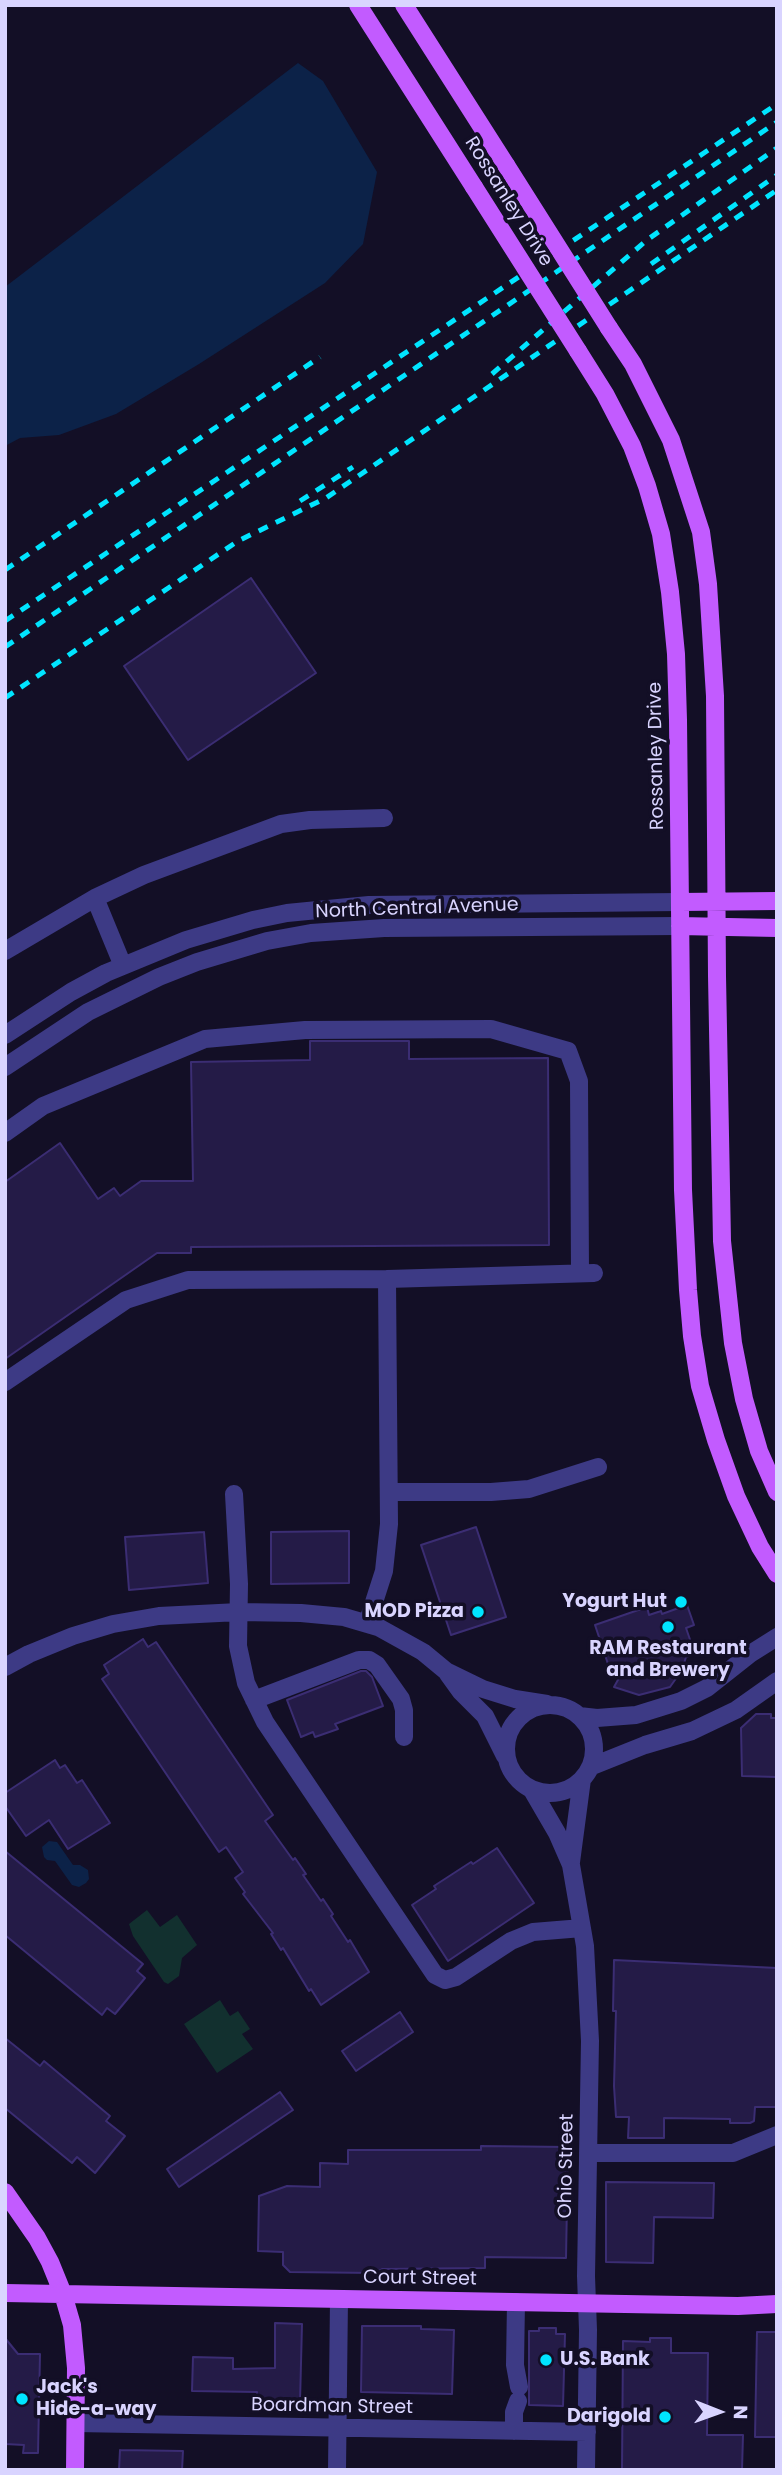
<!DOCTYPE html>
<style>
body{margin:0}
#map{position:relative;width:782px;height:2475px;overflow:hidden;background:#130f26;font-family:Poppins,sans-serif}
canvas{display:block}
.frame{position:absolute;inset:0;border:7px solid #d9d4ff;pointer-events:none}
.north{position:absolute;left:684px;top:2377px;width:70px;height:70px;-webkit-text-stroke:5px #130f26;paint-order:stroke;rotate:91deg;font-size:19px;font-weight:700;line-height:28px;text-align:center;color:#d9d4ff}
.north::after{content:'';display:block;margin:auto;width:24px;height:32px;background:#d9d4ff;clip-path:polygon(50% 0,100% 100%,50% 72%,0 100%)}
</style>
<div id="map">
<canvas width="782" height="2475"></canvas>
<div class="frame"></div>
<div class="north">N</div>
</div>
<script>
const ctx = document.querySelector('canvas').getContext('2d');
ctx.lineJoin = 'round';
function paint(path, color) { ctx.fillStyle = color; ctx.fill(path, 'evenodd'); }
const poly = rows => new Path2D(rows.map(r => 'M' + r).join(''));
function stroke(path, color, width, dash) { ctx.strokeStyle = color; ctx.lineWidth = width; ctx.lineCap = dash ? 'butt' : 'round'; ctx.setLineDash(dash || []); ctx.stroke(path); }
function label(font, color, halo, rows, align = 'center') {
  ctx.font = font + ' Poppins,sans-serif'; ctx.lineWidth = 7; ctx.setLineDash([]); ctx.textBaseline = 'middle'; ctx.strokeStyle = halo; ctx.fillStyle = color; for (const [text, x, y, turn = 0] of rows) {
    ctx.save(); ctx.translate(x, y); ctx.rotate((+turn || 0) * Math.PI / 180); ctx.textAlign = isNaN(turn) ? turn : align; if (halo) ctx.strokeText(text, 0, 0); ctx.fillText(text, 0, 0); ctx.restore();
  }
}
paint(poly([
 [147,1910,160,1927,177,1915,197,1945,182,1958,179,1976,168,1984,164,1982,133,1936,129,1924],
 [220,2000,230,2016,238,2011,250,2029,242,2034,253,2049,217,2073,184,2024]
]), '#12302f');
paint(poly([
 [298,63,323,81,377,172,363,244,325,283,199,364,116,414,59,435,20,438,5,446,5,287],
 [49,1841,57,1842,73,1865,80,1865,88,1870,89,1879,86,1883,79,1887,72,1885,55,1861,47,1860,44,1857,42,1847]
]), '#0c2248');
const building = poly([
 [251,578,316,673,188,760,124,666,251,578],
 [310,1041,409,1041,409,1059,548,1058,549,1245,191,1247,191,1253,157,1253,5,1359,5,1182,60,1143,98,1199,114,1188,120,1196,141,1181,193,1181,191,1062,310,1060,310,1041],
 [476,1527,506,1617,451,1635,421,1545,476,1527],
 [349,1531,349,1583,271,1584,271,1532,349,1531],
 [204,1532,208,1583,129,1590,125,1537,204,1532],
 [687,1605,694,1625,686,1628,695,1654,686,1657,682,1670,670,1687,639,1695,614,1687,619,1678,610,1670,595,1625,647,1607,649,1615,661,1611,662,1614,687,1605],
 [143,1639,148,1647,156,1642,273,1815,265,1821,293,1860,295,1858,306,1874,303,1875,321,1901,323,1899,333,1914,331,1916,348,1942,350,1940,369,1972,321,2005,311,1989,309,1991,283,1948,281,1950,271,1934,273,1933,243,1894,245,1892,235,1878,243,1872,226,1847,219,1852,102,1679,109,1674,104,1665,143,1639],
 [361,1671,366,1671,372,1677,383,1706,335,1724,338,1729,315,1737,313,1732,301,1737,287,1700,361,1671],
 [756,1714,771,1714,771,1718,777,1718,777,1777,742,1776,741,1728,756,1714],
 [55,1760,60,1768,65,1765,77,1783,82,1780,110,1823,68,1849,49,1820,26,1836,5,1806,5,1793,55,1760],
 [497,1848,534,1903,448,1961,412,1905,436,1889,434,1886,471,1862,473,1864,497,1848],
 [5,1851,143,1964,137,1971,145,1978,115,2014,107,2008,102,2015,5,1935,5,1851],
 [614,1960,777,1968,777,2107,755,2107,754,2121,750,2123,730,2123,730,2119,664,2118,664,2138,628,2138,629,2117,616,2117,614,2086,616,2011,613,2011,614,1960],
 [400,2012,413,2032,356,2071,342,2051,400,2012],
 [5,2038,40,2066,44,2061,110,2116,106,2121,125,2136,95,2173,77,2157,72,2163,5,2108,5,2038],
 [280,2092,293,2110,179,2187,167,2169,280,2092],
 [481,2146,568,2147,566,2258,485,2257,485,2268,382,2269,375,2273,290,2272,283,2265,283,2252,258,2251,259,2196,287,2186,320,2187,320,2163,348,2164,348,2150,481,2150,481,2146],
 [606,2182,714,2183,713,2218,654,2217,653,2263,606,2262,606,2182],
 [275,2323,302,2324,300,2402,272,2401,272,2404,257,2404,257,2392,192,2391,193,2357,233,2358,233,2369,275,2368,275,2323],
 [362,2326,421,2326,421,2329,454,2330,452,2394,361,2392,362,2326],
 [539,2328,556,2328,556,2334,565,2334,563,2406,529,2405,529,2331,539,2331,539,2328],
 [757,2332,777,2332,777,2437,755,2437,757,2332],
 [5,2338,18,2354,40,2354,38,2453,23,2453,24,2445,5,2444,5,2338],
 [650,2338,671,2338,671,2353,708,2353,707,2435,743,2435,742,2470,622,2470,623,2341,650,2342,650,2338],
 [120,2450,183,2451,182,2470,119,2470,120,2450]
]);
paint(building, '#241b47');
stroke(building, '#3b2d73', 2);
stroke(poly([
 [95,898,123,966],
 [5,951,95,898,144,875,281,824,310,820,384,818],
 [5,1035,71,992,106,973,186,940,253,920,287,913,369,905,680,902],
 [5,1067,88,1012,159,977,197,962,267,941,311,933,384,928,680,926],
 [5,1133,43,1106,205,1039,305,1030,491,1029,568,1051,579,1081,580,1273],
 [387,1279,594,1273],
 [5,1382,126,1300,188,1280,387,1279,389,1524,384,1571,367,1624],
 [389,1492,491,1492,529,1489,598,1467],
 [234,1494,239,1584,238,1646,246,1683,265,1722,435,1975,445,1980,456,1977,511,1941,533,1932,582,1928],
 [5,1667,29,1654,73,1636,113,1624,159,1616,239,1612,301,1613,344,1617,378,1627,423,1652,446,1671,483,1689,515,1699,547,1704],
 [448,1674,461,1692,485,1716,505,1756],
 [254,1700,359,1660,369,1660,377,1665,401,1699,404,1710,404,1737],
 '506 1749a44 44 0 1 1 88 0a44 44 0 1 1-88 0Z',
 [579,1716,597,1718,636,1715,681,1701,707,1688,750,1654,777,1637],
 [590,1767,645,1745,692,1731,736,1710,777,1681],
 [532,1790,557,1833,571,1865,585,1946,590,2041,586,2276,588,2330,586,2470],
 [571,1862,582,1779],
 [588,2153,733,2153,777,2135],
 [516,2302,515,2365,519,2387],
 [76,2423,587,2432],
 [514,2431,514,2412,518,2401],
 [337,2470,339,2299]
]), '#3d3a85', 18);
stroke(poly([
 [358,5,474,187],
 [404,5,506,165],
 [609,328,633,364,671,440,701,532,708,584,715,696,717,976,722,1241,733,1343,744,1399,759,1451,777,1492],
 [578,351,605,394,632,446,647,486,661,534,670,592,676,654,678,720,683,1190,688,1290,692,1336,700,1386,716,1440,736,1496,760,1547,777,1574],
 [680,902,777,901],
 [680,926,777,928],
 [5,2192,37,2238,50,2262,63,2294,72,2325,76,2368,75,2470],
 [5,2293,738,2306,777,2304]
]), '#c25bff', 18);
stroke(poly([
 [651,264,777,175],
 [492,374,647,240,777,148],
 [300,501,353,467],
 [5,570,320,357],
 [5,621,777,104],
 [5,647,777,122],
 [5,698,238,541,326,498,777,190]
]), '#00e5ff', 5, [10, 9]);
stroke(poly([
 [506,165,609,328],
 [474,187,578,351]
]), '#c25bff', 18);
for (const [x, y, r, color] of [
 [681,1602,7,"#00e5ff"],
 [478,1612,7,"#00e5ff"],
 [668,1627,7,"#00e5ff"],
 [546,2360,7,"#00e5ff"],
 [22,2399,7,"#00e5ff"],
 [665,2417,7,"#00e5ff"]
]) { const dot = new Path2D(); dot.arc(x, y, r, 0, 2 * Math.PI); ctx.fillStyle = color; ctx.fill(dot); stroke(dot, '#130f26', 2.5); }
label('19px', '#d9d4ff', '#130f26', [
 ["Rossanley Drive",508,202,58],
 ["Rossanley Drive",657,756,-91],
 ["North Central Avenue",417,909,-2],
 ["Ohio Street",567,2166,-89],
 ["Court Street",420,2279,1],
 ["Boardman Street",332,2407,1]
]);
label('bold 19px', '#d9d4ff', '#130f26', [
 ["Yogurt Hut",667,1602],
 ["MOD Pizza",464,1612],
 ["RAM Restaurant",668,1649,"center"],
 ["and Brewery",668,1671,"center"],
 ["U.S. Bank",560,2360,"left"],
 ["Jack's",36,2388,"left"],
 ["Hide-a-way",36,2410,"left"],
 ["Darigold",651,2417]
], 'right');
</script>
